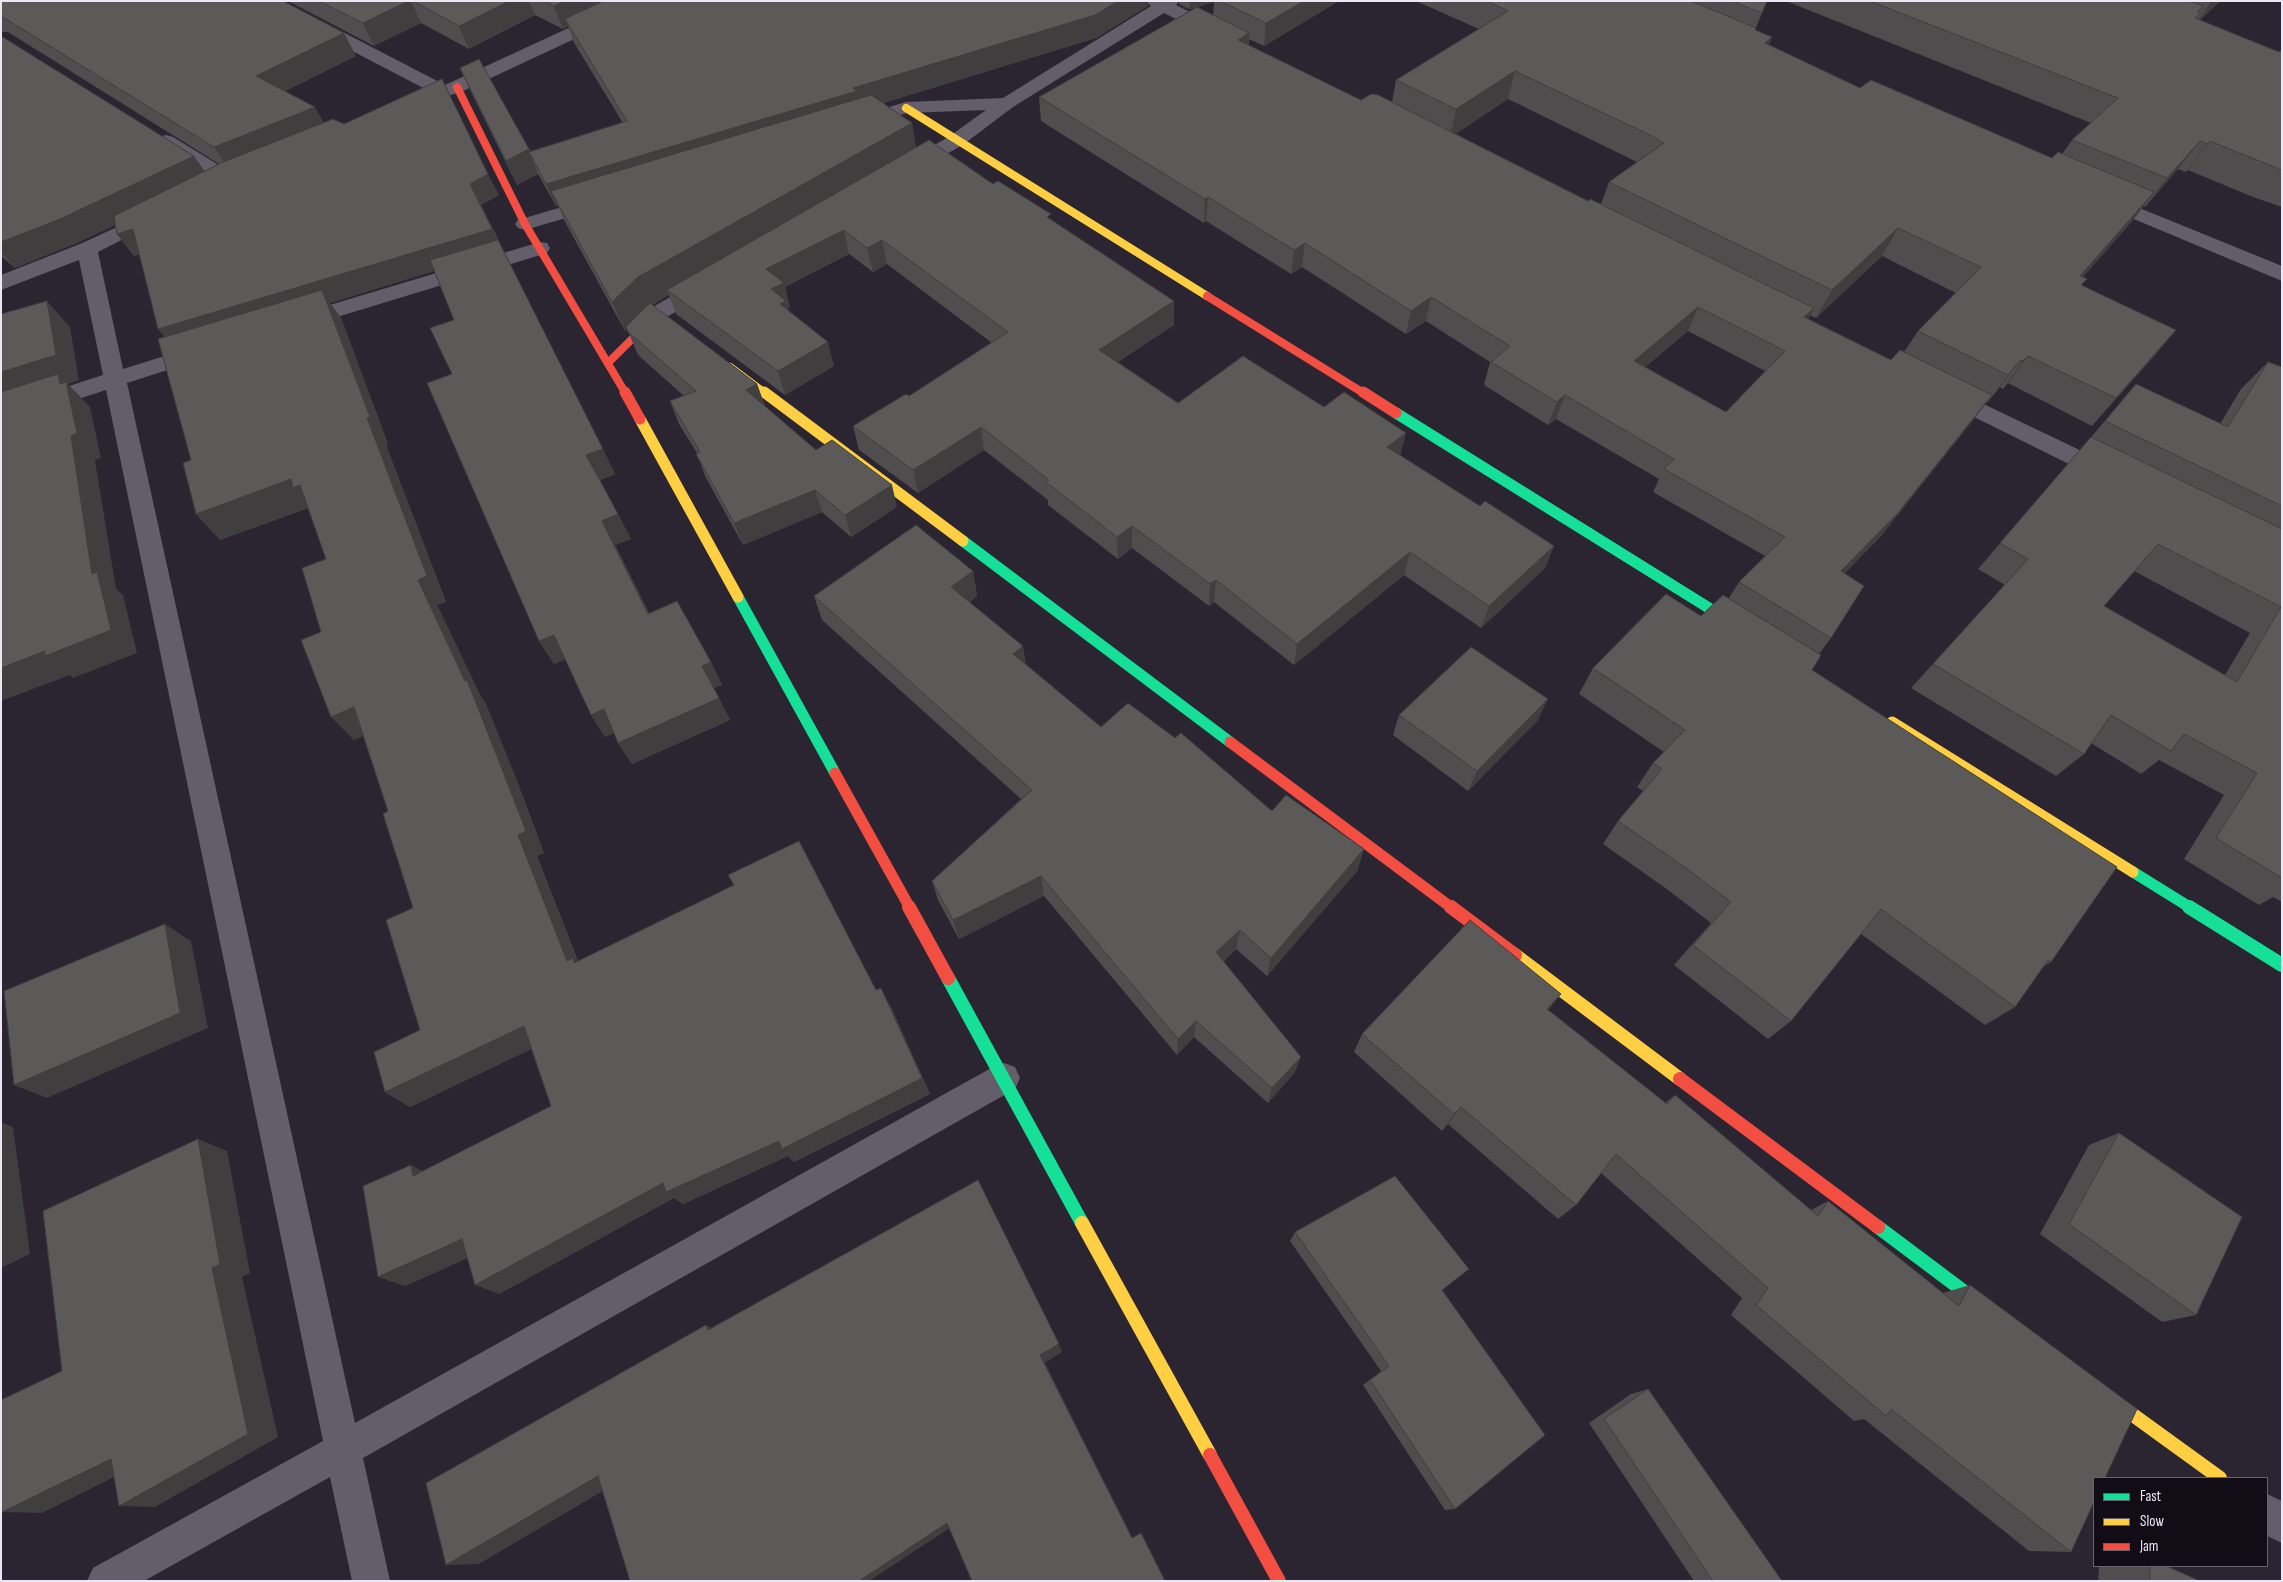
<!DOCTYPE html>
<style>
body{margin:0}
#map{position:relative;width:2283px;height:1582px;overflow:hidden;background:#2b2531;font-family:"Sofia Sans Condensed",sans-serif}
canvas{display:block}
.frame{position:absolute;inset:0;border:2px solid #ede6f6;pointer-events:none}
.legend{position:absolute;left:2093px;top:1477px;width:175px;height:90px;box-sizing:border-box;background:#110c16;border:1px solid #696370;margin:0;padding:6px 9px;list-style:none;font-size:15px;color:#ede6f6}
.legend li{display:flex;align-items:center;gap:10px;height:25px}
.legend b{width:25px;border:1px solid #696370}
</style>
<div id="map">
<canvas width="2283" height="1582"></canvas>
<div class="frame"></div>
<ul class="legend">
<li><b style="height:6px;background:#16e098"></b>Fast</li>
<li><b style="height:6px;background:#ffcf43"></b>Slow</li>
<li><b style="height:6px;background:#f24e42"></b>Jam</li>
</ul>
</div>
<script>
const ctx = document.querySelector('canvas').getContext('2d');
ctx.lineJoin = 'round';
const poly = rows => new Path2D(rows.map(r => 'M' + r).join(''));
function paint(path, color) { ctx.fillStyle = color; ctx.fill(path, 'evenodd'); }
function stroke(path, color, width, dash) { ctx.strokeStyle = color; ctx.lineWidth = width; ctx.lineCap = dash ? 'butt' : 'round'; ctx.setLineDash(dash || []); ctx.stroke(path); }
paint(poly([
 [262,1,283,1,445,85,627,1,649,1,647,5,463,91,428,103,422,102,419,98,422,94,429,91,264,5,262,1],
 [1146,1,1179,1,1176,5,1222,28,1225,32,1222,36,1210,36,1164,13,1013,107,964,144,916,172,909,174,902,172,899,168,902,164,950,136,986,110,907,113,859,128,852,126,850,122,852,118,906,102,1003,98,1151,6,1146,1],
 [166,135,173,137,235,175,238,179,235,183,228,185,221,183,159,145,157,141,159,137,166,135],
 [2105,194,2282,266,2282,281,2098,204,2095,200,2098,196,2105,194],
 [596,197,603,199,606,203,603,207,525,230,518,228,515,224,518,220,596,197],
 [150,212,157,214,160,218,157,222,98,252,123,369,200,345,208,347,211,352,208,357,127,383,355,1423,993,1067,1004,1063,1015,1067,1020,1078,1015,1089,363,1458,390,1581,352,1581,330,1477,144,1581,87,1581,93,1568,323,1441,106,390,1,424,1,408,103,375,79,260,1,290,1,275,80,244,150,212],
 [540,242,547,243,550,248,547,253,301,328,293,326,290,321,293,316,540,242],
 [705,279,712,281,715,286,712,291,665,318,658,320,651,318,647,313,651,308,698,281,705,279],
 [1946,386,2115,467,2119,473,2115,479,2107,481,2099,479,1938,399,1935,394,1938,389,1946,386],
 [2267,1494,2282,1501,2282,1543,2267,1536,2267,1494]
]), '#635e69');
stroke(poly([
 [1396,413,1741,628],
 [963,541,1230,742],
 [738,597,835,773],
 [2133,872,2191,908]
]), '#16e098', 11);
stroke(poly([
 [2189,907,2282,965],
 [948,978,1082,1223],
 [1878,1227,1990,1311]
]), '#16e098', 14);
stroke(poly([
 [906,108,1207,296],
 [730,367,766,394]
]), '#ffcf43', 8);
stroke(poly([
 [764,392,963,541],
 [640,419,738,597],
 [1892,722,2133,872]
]), '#ffcf43', 11);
stroke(poly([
 [1515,955,1680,1079],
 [1082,1223,1210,1455],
 [2104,1394,2220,1478]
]), '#ffcf43', 14);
stroke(poly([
 [457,87,525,224,626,394],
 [1207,296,1365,394],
 [609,362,658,313]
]), '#f24e42', 8);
stroke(poly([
 [625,392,640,419],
 [1363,392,1396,413],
 [1230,742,1452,908],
 [835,773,910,908]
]), '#f24e42', 11);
stroke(poly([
 [909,907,948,978],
 [1451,907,1515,955],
 [1680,1079,1878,1227],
 [1210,1455,1279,1581]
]), '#f24e42', 14);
paint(poly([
 [1,1,356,56,285,91,323,123,344,124,499,195,481,205,615,474,600,480,631,539,615,545,649,613,711,662,722,685,713,688,730,720,632,764,618,743,614,733,605,737,591,715,565,659,554,664,539,641,452,374,454,320,434,271,330,303,341,318,388,444,386,445,446,602,437,605,481,697,486,704,519,786,544,853,537,856,578,961,876,990,890,1005,930,1094,794,1162,788,1156,683,1204,674,1198,499,1294,467,1258,405,1286,423,1171,551,1106,531,1049,410,1107,385,1092,420,1030,413,908,388,811,363,736,354,740,321,632,326,559,308,508,220,540,196,514,191,460,165,337,139,254,134,256,117,234,115,225,79,242,15,268,1,256,1,36,205,171,219,164,8,32,1,32],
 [288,1,1148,1,1148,6,1096,38,883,103,912,123,916,148,993,184,1051,220,1174,325,1118,362,1178,403,1324,407,1406,433,1400,455,1480,506,1554,546,1545,568,1481,628,1404,575,1294,665,1214,602,1209,606,1132,548,1118,559,1048,505,1048,500,984,450,918,493,859,450,853,426,909,396,992,343,887,264,873,272,849,254,785,287,790,307,788,308,789,311,834,366,785,395,676,314,669,295,652,305,757,384,765,406,816,450,897,507,851,537,822,512,743,545,705,476,697,453,679,424,670,401,684,396,638,355,627,329,625,331,564,220,558,206,556,206,538,174,517,185,471,92,460,68,529,149,531,151,623,123,573,41,568,26,563,29,535,15,469,49,421,23,374,46],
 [1179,1,1339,1,1264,46,1249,39,1249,45,1361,100,1392,102,1396,80,1479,29,1416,1,1767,1,1755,30,1772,37,1769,45,1860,88,2052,158,2062,154,2072,140,2091,123,1786,1,2220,1,2200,20,2279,52,2282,50,2282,207,2253,197,2188,170,2186,172,2178,169,2145,207,2144,206,2133,220,2083,277,2082,286,2176,330,2092,426,2008,383,2003,389,2000,387,1988,402,1987,402,1881,536,1845,573,1831,638,1819,654,1812,670,2051,962,2044,966,2015,1007,1985,1025,1861,934,1791,1021,1768,1039,1674,965,1711,923,1668,890,1603,844,1618,821,1643,791,1637,787,1653,763,1664,752,1579,694,1593,668,1701,616,1729,598,1739,582,1765,556,1653,492,1659,479,1556,419,1548,425,1484,385,1490,362,1426,321,1406,334,1302,267,1291,274,1206,221,1204,223,1041,121,1039,97,1195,8,1189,9,1179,4],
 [1214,2,1213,15,1197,7],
 [1508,99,1637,162,1609,182,1601,204,1588,201,1455,134],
 [1882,256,1956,293,1918,331,1904,352,1891,360,1808,319,1810,315,1816,318],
 [1688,331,1765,371,1726,412,1645,367],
 [2268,362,2282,367,2282,902,2273,897,2259,905,2184,859,2224,795,2159,760,2141,774,2091,743,2084,754,2056,776,1911,688,2005,585,1978,569,2082,448,2136,384,2220,424,2241,389],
 [2134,571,2250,633,2225,675,2104,606],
 [973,571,977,596,970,602,1026,664,1101,727,1272,811,1358,870,1267,976,1236,949,1224,961,1295,1072,1268,1103,1194,1037,1177,1055,1044,896,959,939,938,900,932,881,1021,799,822,620,814,596],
 [1399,715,1538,720,1468,791,1393,735],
 [1561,994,1548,1010,1665,1103,1675,1095,1811,1210,1828,1201,1943,1293,1970,1285,2071,1552,2029,1551,1864,1419,1854,1421,1731,1315,1742,1298,1601,1173,1576,1205,1558,1219,1448,1124,1442,1131,1354,1052,1362,1034],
 [2119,1133,2196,1315,2162,1322,2040,1234,2089,1145],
 [1295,1232,1442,1290,1455,1509,1445,1510,1363,1385,1381,1371,1290,1241],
 [1648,1389,1782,1581,1694,1581,1589,1423,1631,1394],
 [2099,1566,2166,1566,2200,1581,2203,1581,2098,1581]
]), '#4f4d4d');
paint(poly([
 [408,1,411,1,421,23,374,46,363,23],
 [509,1,529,1,535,15,469,49,459,26],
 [564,1,622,1,565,19,568,26,563,29,554,6],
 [1118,1,1148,1,1148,6,1096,38,861,110,551,191,558,206,556,206,546,184,853,88],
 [1190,1,1214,1,1214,2,1189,9],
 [1304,1,1339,1,1264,46,1266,23],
 [2211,1,2220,1,2196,24],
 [344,33,356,56,270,99,256,76],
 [1249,33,1248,57,1238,40],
 [1772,37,1760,66,1765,43],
 [1515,71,1508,99,1450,138,1456,109],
 [315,107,328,130,229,170,214,147],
 [912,123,917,153,667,290,669,295,650,306,625,331,612,302,638,277],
 [2200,141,2178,169,2145,207,2167,178],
 [2210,141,2188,170,2186,172,2207,144],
 [529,149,540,173,529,152,538,174,517,185,506,161],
 [194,156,210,179,79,242,15,268,1,252,1,242],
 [488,174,499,195,481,205,470,184],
 [2154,192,2133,220,2059,304,2080,276],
 [1208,197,1206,221,1204,223,1205,199],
 [1898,228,1882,256,1816,318,1832,290],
 [133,229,150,250,134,256,117,234],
 [492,229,503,250,330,303,341,318,388,444,386,445,446,602,437,605,481,697,486,704,519,786,544,853,537,856,579,965,567,961,518,835,465,681,418,580,176,350,158,329],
 [844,230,849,254,785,287,790,307,788,308,793,325,779,313,766,269],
 [882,240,887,264,873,272,867,248],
 [1305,243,1302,267,1291,274,1294,250],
 [1431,297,1426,321,1406,334,1411,311],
 [47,301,70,327,79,380,68,384,90,407,101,458,95,460,116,589,123,595,137,653,73,678,70,675,1,701,1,668,92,574,1,406,1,372],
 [1174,301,1174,325,1100,373,1099,350],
 [1698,307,1688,331,1624,385,1634,361],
 [1814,308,1801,332,1804,317],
 [2176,330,2153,358,2092,426,2116,398],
 [828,342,834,366,785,395,778,371],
 [2028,356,2008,383,2003,389,2023,361],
 [2020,360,2000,387,1988,402,2008,375],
 [757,384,765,407,746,390],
 [1565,395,1556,419,1548,425,1557,402],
 [1992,395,1975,418,1881,536,1826,593,1841,571],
 [981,427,984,450,918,493,913,470],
 [1406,433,1400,456,1387,447],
 [603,449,615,474,599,480,586,455],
 [291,479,300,485,309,507,220,540,196,514],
 [892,485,897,507,851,537,845,515],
 [815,490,822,512,743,545,734,523],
 [618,514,631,539,615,545,661,637,648,614,602,521],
 [1132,526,1132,548,1118,559,1117,537],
 [1554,546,1545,568,1481,628,1489,606],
 [1410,552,1404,575,1294,665,1297,644],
 [973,571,977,596,956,611,951,587],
 [1216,580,1214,602,1209,606,1210,584],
 [554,635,569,658,554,664,539,641],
 [1023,646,1027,670,1013,654],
 [711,662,722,685,713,688,702,666],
 [719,698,730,720,632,764,618,743],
 [1548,699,1538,720,1468,791,1477,771],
 [354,707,376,730,354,740,331,717],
 [604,709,618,731,605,737,591,715],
 [1364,849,1358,870,1267,976,1271,958],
 [1041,876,1044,896,959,939,953,920],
 [165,924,191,941,208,1028,47,1098,14,1085],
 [1240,930,1236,949,1214,970,1216,952],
 [890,1005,930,1094,794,1162,788,1156,683,1204,674,1198,499,1294,475,1285],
 [1196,1021,1194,1037,1177,1055,1178,1039],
 [524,1026,544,1043,410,1107,385,1092],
 [1301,1057,1295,1072,1268,1103,1272,1088],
 [1461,1107,1448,1124,1442,1131,1454,1114],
 [1,1122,13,1127,30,1254,1,1268],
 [198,1139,227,1151,250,1273,242,1277,278,1437,155,1507,119,1506,212,1268],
 [411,1165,436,1178,413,1176],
 [462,1239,486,1250,405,1286,378,1277],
 [706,1325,726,1334,708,1330],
 [1059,1344,1062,1352,1045,1363,1132,1538,1040,1355],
 [111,1459,146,1461,42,1513,2,1512],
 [598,1476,623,1479,479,1564,446,1565],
 [947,1523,956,1524,869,1581,859,1581]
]), '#403e3e');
const building = poly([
 [1,1,283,1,344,33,256,76,315,107,214,147,1,16,1,1],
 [319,1,408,1,363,23,319,1],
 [413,1,509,1,459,26,413,1],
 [544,1,564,1,554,6,544,1],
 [603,1,1118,1,1095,15,853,88,857,91,546,184,529,152,627,121,565,19,603,1],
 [1220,1,1304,1,1266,23,1220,1],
 [1487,1,1691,1,1756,28,1755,30,1772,37,1765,43,1860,88,1871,80,2052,158,2058,152,2154,192,2080,276,2087,279,2081,285,2176,330,2116,398,2028,356,2023,361,2020,360,2008,375,1918,331,1981,267,1898,228,1832,290,1609,182,1664,143,1652,136,1515,71,1456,109,1396,80,1508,11,1487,1],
 [1732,1,1767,1,1762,13,1732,1],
 [1870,1,2188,1,2203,6,2197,12,2201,13,2195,18,2279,52,2282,50,2282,170,2210,141,2207,144,2200,141,2167,178,2072,140,2118,98,1870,1],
 [1197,7,1249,33,1238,40,1361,100,1371,94,1378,95,1588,201,1590,199,1814,308,1804,317,1891,360,1900,350,1992,395,1897,514,1841,571,1864,586,1831,638,1739,582,1785,537,1664,469,1674,459,1565,395,1557,402,1491,362,1510,346,1431,297,1411,311,1305,243,1294,250,1208,197,1205,199,1039,97,1197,7],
 [1698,307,1785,351,1726,412,1634,361,1698,307],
 [1,36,194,156,60,219,1,242,1,36],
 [479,59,529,149,506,161,460,68,479,59],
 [442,79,488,174,470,184,492,229,158,329,133,229,117,234,114,216,221,163,333,119,344,124,442,79],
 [871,95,912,123,638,277,612,302,551,191,871,95],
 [929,140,993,184,998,181,1051,214,1047,217,1174,301,1099,350,1178,403,1243,356,1324,407,1344,392,1406,433,1387,447,1480,506,1485,501,1554,546,1489,606,1410,552,1297,644,1216,580,1210,584,1132,526,1117,537,1046,482,1049,480,981,427,913,470,853,426,906,394,909,396,1008,332,882,240,867,248,844,230,766,269,784,283,771,289,786,301,780,304,828,342,778,371,667,290,929,140],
 [498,240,603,449,586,455,618,514,602,521,648,614,677,601,711,662,702,666,719,698,618,743,604,709,591,715,554,635,539,641,427,383,452,374,430,328,454,320,430,260,498,240],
 [322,290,370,417,367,418,427,576,418,580,465,681,467,680,500,764,526,831,518,835,567,961,573,958,574,963,734,885,728,875,799,841,876,990,881,988,922,1078,782,1149,779,1141,666,1192,663,1183,475,1285,462,1239,378,1277,363,1186,411,1165,413,1176,551,1106,524,1026,385,1092,374,1052,420,1030,386,920,413,908,383,814,388,811,354,707,331,717,301,640,321,632,302,568,326,559,300,485,293,488,291,479,196,514,183,463,191,460,158,339,322,290],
 [47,301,56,355,1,372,1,314,47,301],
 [650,303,757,384,746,390,816,450,832,440,892,485,845,515,815,490,734,523,696,454,700,452,670,401,696,391,628,332,626,327,650,303],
 [2268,362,2282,367,2282,506,2105,421,2136,384,2228,427,2268,362],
 [58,374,60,384,66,382,77,433,71,436,92,574,97,572,111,630,45,656,45,651,1,668,1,392,58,374],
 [2091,437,2282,529,2282,878,2216,838,2257,773,2184,734,2171,751,2111,715,2084,754,1933,664,2028,559,2000,543,2091,437],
 [2158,544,2281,607,2237,682,2104,606,2158,544],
 [916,525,973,571,951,587,1023,646,1013,654,1101,727,1128,703,1175,738,1181,733,1272,811,1286,795,1364,849,1271,958,1240,930,1216,952,1301,1057,1272,1088,1196,1021,1178,1039,1041,876,953,920,932,881,1032,790,814,596,916,525],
 [1666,594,1701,616,1723,595,1821,655,1812,670,2117,867,2051,962,2048,960,2015,1007,1881,909,1791,1021,1693,945,1731,902,1686,868,1618,821,1662,769,1653,763,1685,730,1593,668,1666,594],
 [1471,647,1548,699,1477,771,1399,715,1471,647],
 [1470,920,1561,994,1547,1009,1667,1104,1675,1095,1818,1216,1828,1201,1959,1306,1970,1285,2137,1409,2105,1478,2094,1478,2094,1502,2071,1552,1891,1409,1886,1416,1756,1305,1768,1288,1616,1154,1576,1205,1461,1107,1454,1114,1362,1034,1470,920],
 [165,924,180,1013,14,1085,4,991,165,924],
 [2119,1133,2242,1217,2196,1315,2069,1224,2119,1133],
 [198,1139,220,1264,212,1268,248,1434,119,1506,111,1459,2,1512,1,1495,1,1400,62,1371,43,1211,198,1139],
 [1395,1176,1469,1269,1442,1290,1545,1435,1455,1509,1370,1380,1389,1366,1295,1232,1395,1176],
 [978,1180,1059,1344,1040,1355,1132,1538,1141,1533,1165,1581,972,1581,947,1523,859,1581,630,1581,598,1476,446,1565,426,1483,706,1325,708,1330,978,1180],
 [1648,1389,1782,1581,1713,1581,1604,1419,1648,1389],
 [2150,1566,2166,1566,2200,1581,2150,1581,2150,1566]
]);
paint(building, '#5c5959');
stroke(building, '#403e3e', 1);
</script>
